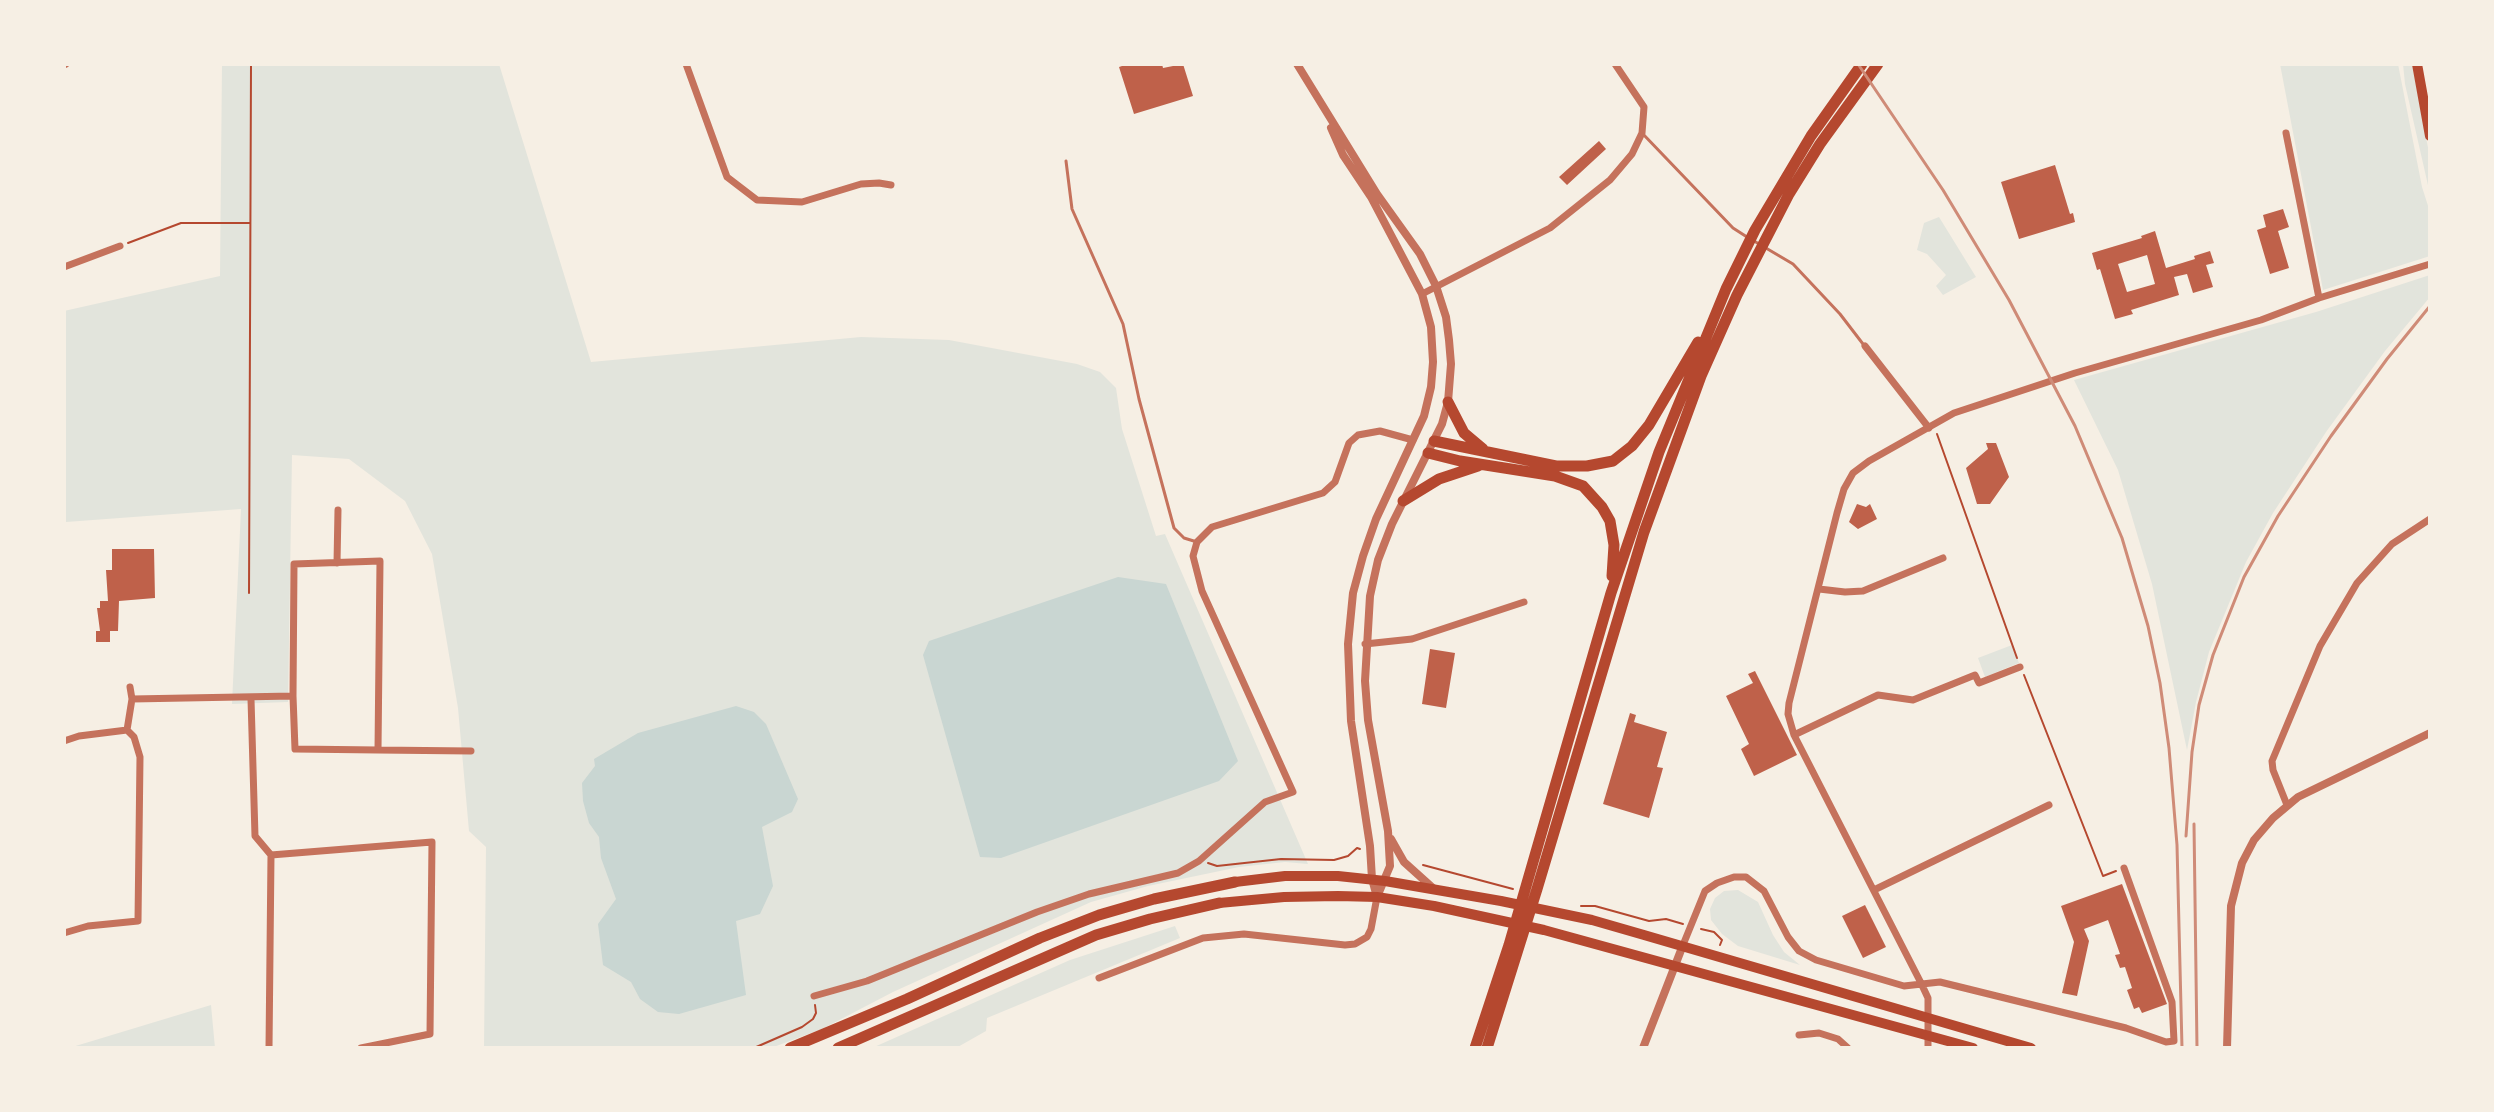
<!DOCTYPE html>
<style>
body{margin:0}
#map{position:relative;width:2494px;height:1112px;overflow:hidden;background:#f6efe4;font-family:"Sofia Sans Condensed",sans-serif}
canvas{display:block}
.frame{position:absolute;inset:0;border:66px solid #f6efe4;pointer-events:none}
</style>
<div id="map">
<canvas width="2494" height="1112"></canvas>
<div class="frame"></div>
</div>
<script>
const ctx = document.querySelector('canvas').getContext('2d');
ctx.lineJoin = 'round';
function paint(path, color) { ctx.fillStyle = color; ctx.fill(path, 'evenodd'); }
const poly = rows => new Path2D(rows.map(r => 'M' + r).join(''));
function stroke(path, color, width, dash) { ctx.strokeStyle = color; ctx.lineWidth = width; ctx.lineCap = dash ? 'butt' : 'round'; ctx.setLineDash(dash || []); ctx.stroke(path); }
paint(poly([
 [222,64,499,64,591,362,861,337,949,340,1077,364,1100,372,1116,388,1122,429,1156,536,1165,534,1308,864,1285,862,1239,867,1148,886,1091,902,893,992,822,1029,771,1048,484,1048,486,847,469,831,458,708,432,554,405,501,349,459,292,455,288,702,232,704,241,509,66,522,64,311,220,276],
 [2280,64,2398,64,2422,187,2430,212,2430,256,2323,290],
 [2403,64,2412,64,2430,158,2430,194,2405,84],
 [1939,217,1976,277,1943,295,1936,286,1946,275,1927,254,1917,250,1924,223],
 [2430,275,2430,297,2385,351,2326,432,2273,513,2246,562,2209,652,2196,702,2187,750,2152,584,2118,470,2074,380,2316,312],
 [2012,645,2019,663,1985,677,1978,658],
 [1738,890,1758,902,1773,935,1784,952,1800,965,1738,946,1722,934,1711,920,1710,909,1715,898,1724,891],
 [1175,926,1180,938,987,1018,986,1031,956,1048,872,1048,1070,960],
 [211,1005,215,1048,69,1048]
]), '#e2e4dc');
paint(poly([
 [1118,577,1166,584,1238,761,1219,781,1001,858,980,857,923,655,929,641],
 [736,706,754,712,766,724,798,799,792,812,762,827,773,886,760,914,736,921,746,995,679,1014,658,1012,640,999,631,982,603,965,598,924,616,899,601,858,599,837,589,823,583,801,582,783,595,766,594,759,638,733]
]), '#c9d6d2');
paint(poly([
 [1128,64,1162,64,1163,68,1183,64,1193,96,1134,114,1119,67],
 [1599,141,1606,149,1567,185,1559,177],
 [2055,165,2070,214,2073,213,2075,222,2019,239,2001,182],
 [2283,209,2289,227,2278,231,2289,268,2270,274,2257,230,2266,227,2263,215],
 [2155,231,2166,268,2195,259,2194,256,2210,251,2214,263,2206,265,2213,287,2193,293,2187,274,2174,277,2179,295,2131,310,2133,314,2115,319,2100,269,2097,270,2092,253,2142,238,2141,236],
 [2147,255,2155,284,2127,292,2118,264],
 [1986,443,1996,443,2009,477,1990,504,1977,504,1966,468,1988,449],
 [1857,504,1866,507,1870,504,1877,519,1858,529,1849,522],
 [112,549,154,549,155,598,119,601,118,631,110,631,110,642,96,642,96,631,100,631,97,608,100,608,100,601,108,601,106,570,112,570],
 [1430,649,1455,653,1446,708,1422,704],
 [1755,671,1797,755,1754,776,1741,749,1749,744,1726,696,1753,683,1748,674],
 [1630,713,1636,715,1634,722,1667,732,1657,767,1663,768,1649,818,1603,804],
 [2122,884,2167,1004,2142,1013,2139,1007,2134,1009,2127,990,2132,988,2125,967,2120,968,2115,955,2120,954,2108,920,2084,929,2089,941,2077,996,2062,993,2074,942,2061,906],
 [1865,905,1886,947,1863,958,1842,916]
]), '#bf614a');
stroke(poly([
 [128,243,181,223,250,223],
 [1937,434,2017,658],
 [249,593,251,64],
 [2024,675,2103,876,2116,871],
 [1208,863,1217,866,1281,859,1334,860,1348,856,1357,848,1360,849],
 [1423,865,1513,889],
 [1581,906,1595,906,1649,921,1666,919,1683,924],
 [1701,929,1714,932,1722,940,1720,945],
 [754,1048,802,1027,813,1019,816,1013,815,1005]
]), '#b5482f', 2);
stroke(poly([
 [1642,133,1733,228,1747,237],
 [1066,161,1072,209,1123,324,1139,399,1174,528,1184,538,1197,542],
 [1754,241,1793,264,1840,314,1863,344]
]), '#c5725c', 3);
stroke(poly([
 [686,64,727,177,757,200,802,202,861,184,879,183,891,185],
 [64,65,66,64],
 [2286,133,2319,298],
 [64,267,120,246],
 [1422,294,1550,228,1610,180,1632,154,1642,133,1644,107,1615,64],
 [1865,346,1929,428],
 [337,563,338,510],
 [1819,589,1845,592,1863,591,1943,558],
 [1365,644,1412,639,1524,602],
 [293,696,294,564,380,561,378,750,471,751],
 [132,699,293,696,295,749,378,750],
 [251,699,255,836,271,855,269,1048],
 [1794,735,1878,695,1913,700,1975,675,1979,683,2020,667],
 [64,741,79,736,127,730,132,699,130,687],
 [2287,805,2273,770,2272,761,2320,646,2357,583,2392,544,2430,519],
 [271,855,432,842,430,1034,361,1048],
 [1876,889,2049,805],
 [64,933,88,926,138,921,140,757,134,737,127,730],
 [1683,945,1705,891,1717,883,1734,877,1746,877,1764,891,1788,937,1799,951,1816,960,1904,986,1940,982,2126,1028,2166,1042,2174,1041,2172,1002,2124,868],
 [1099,978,1203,938,1244,934,1345,945,1355,944,1367,937,1371,929,1377,897],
 [814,996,867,981,1037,912,1089,894,1178,873,1199,861,1265,802,1293,792,1202,591,1193,556,1197,542,1212,527,1323,493,1335,482,1349,443,1358,435,1380,431,1413,440],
 [1799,1035,1819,1033,1838,1039,1848,1048],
 [1928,1048,1928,998,1921,983,1794,735,1788,714,1789,703,1837,513,1844,489,1853,473,1869,461,1954,413,2075,373,2261,320,2319,298,2430,264]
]), '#c5725c', 7);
stroke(poly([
 [1297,64,1377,194,1420,254,1436,286,1446,317,1449,340,1451,364,1448,402,1442,424,1392,524,1378,560,1370,596,1365,681,1368,720,1388,831,1390,866,1377,897],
 [1331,128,1343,155,1371,197,1422,294,1431,327,1433,362,1431,387,1424,416,1376,519,1363,556,1353,593,1348,644,1351,721,1370,846,1372,879,1377,897],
 [1391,839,1404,862,1434,889],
 [1643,1048,1683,945],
 [2227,1048,2231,906,2242,863,2254,840,2273,818,2298,797,2430,733]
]), '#c5725c', 8);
stroke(poly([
 [2417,64,2430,136],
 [1235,882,1285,876,1338,876,1385,881,1501,901,1592,920,1644,935,2031,1048],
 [1219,903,1284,897,1338,896,1377,897,1434,906,1544,930,1973,1048]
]), '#b5482f', 10);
stroke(poly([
 [1448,402,1464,433,1483,449],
 [1434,441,1556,466,1587,466,1613,461,1632,446,1649,425,1698,342],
 [1428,453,1460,461,1555,476,1583,486,1602,507,1610,521,1614,545,1612,576],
 [1403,501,1439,479,1478,466],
 [790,1048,907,999,1040,938,1099,915,1154,899,1235,882],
 [838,1048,1096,935,1150,919,1219,903],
 [1475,1048,1509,945,1611,593,1659,452,1726,289,1755,230,1811,136,1862,64],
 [1487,1048,1537,889,1644,532,1701,376,1737,295,1789,194,1820,144,1878,64]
]), '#b5482f', 11);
stroke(poly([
 [1858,64,1943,190,2009,300,2075,426,2122,538,2148,626,2160,683,2169,748,2177,845,2182,1048],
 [2194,824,2197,1048],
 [2186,836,2192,752,2199,705,2213,655,2244,577,2278,516,2331,436,2387,359,2430,306]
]), '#cf8b77', 3);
</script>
